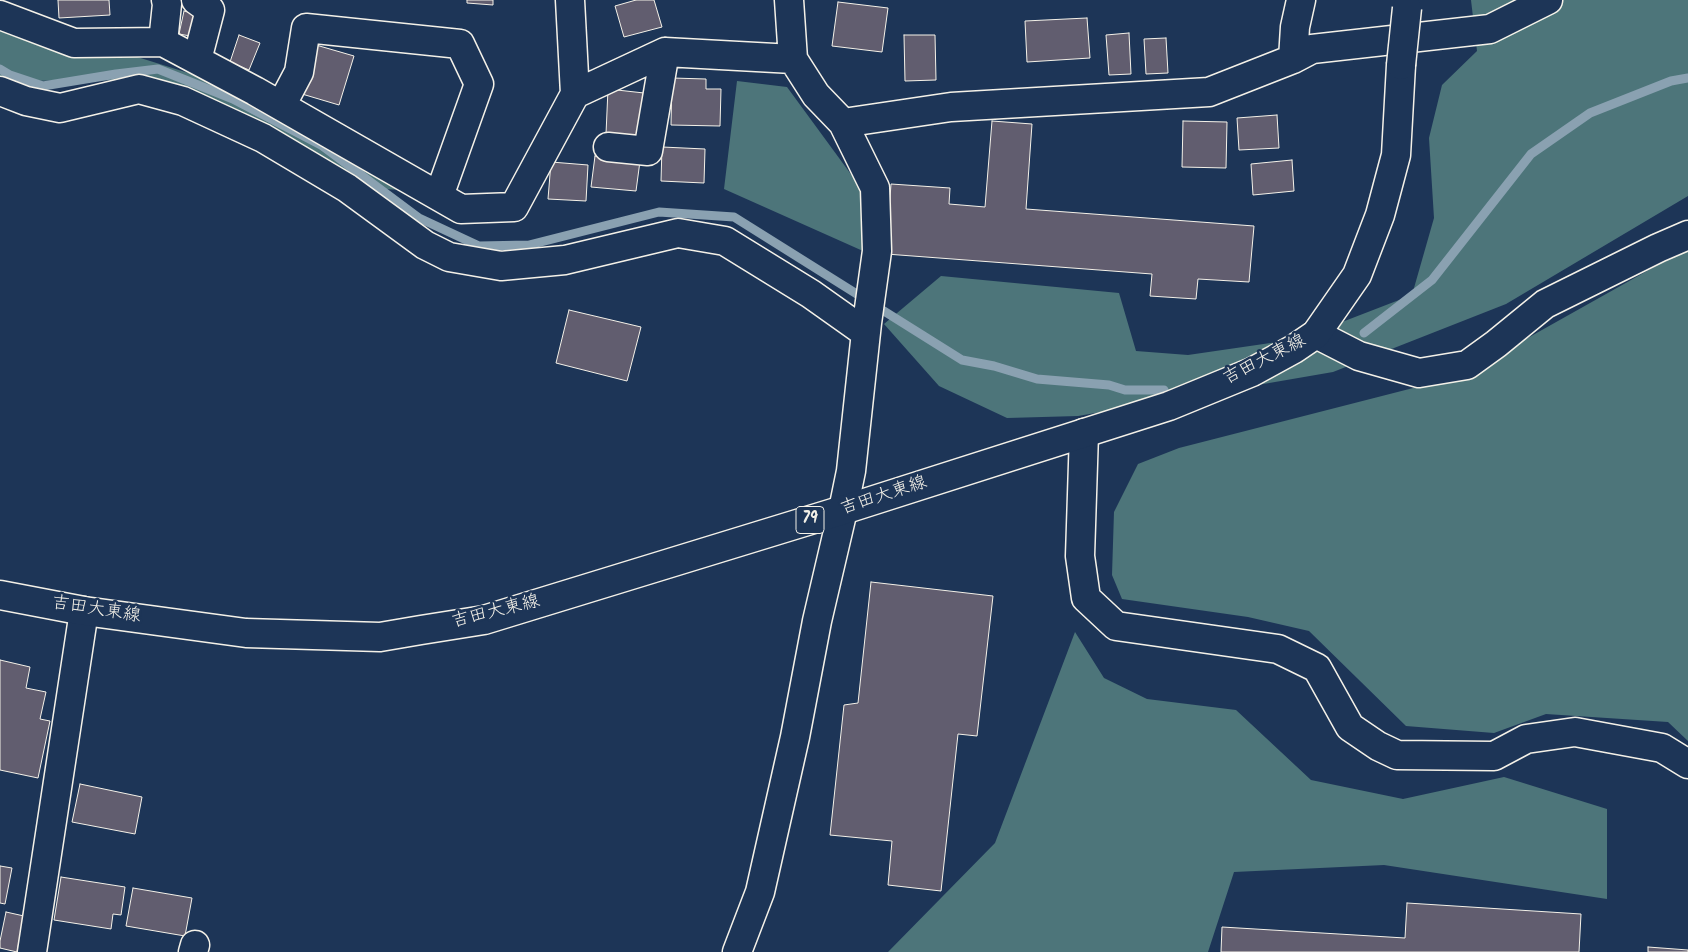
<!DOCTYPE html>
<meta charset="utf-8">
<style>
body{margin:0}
canvas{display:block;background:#1d3557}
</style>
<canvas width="1688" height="952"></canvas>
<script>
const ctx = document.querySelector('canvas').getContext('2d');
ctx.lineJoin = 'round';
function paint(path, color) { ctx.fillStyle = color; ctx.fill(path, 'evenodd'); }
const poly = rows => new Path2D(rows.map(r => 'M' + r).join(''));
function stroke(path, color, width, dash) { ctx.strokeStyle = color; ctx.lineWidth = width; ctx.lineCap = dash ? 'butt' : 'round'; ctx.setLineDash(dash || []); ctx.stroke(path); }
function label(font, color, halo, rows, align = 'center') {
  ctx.font = font + ' Kalam,"Klee One",sans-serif'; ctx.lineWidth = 5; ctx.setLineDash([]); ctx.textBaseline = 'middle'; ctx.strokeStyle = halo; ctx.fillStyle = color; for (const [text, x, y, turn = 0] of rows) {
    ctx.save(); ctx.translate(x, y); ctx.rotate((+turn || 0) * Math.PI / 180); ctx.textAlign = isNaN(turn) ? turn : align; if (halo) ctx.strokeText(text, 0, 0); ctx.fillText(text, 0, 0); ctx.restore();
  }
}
paint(poly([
 [1471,0,1688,0,1688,196,1506,304,1333,372,1078,416,1007,418,939,386,884,324,941,276,1119,293,1136,351,1188,355,1298,339,1412,295,1434,218,1429,138,1442,85,1477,51],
 [0,14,198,76,326,131,403,190,364,188,150,80,3,81,0,79],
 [737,81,787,87,861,188,863,251,724,189],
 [1688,248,1688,741,1668,722,1546,714,1494,733,1406,726,1309,631,1248,617,1122,599,1112,575,1114,512,1138,464,1179,448,1460,376],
 [1075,632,1104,678,1147,699,1236,710,1311,780,1403,799,1504,777,1607,809,1607,899,1384,865,1234,872,1208,952,888,952,995,843]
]), '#4d757a');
stroke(poly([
 [0,69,10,75,43,86,116,74,158,69,233,99,321,145,419,218,479,246,529,245,659,212,734,217,962,360,994,366,1037,379,1109,385,1125,390,1164,390],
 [1364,333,1432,280,1531,154,1590,113,1671,81,1688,78]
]), '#8aa1b1', 9);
const building = poly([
 [58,0,109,0,110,15,59,18,58,0],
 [467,0,493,0,493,5,467,3,467,0],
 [636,0,654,0,662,27,624,37,615,6,636,0],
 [838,2,888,8,882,52,832,46,838,2],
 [184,11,200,15,196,37,179,34,184,11],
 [1087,18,1090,58,1027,62,1025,21,1087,18],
 [1129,33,1131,74,1109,75,1106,35,1129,33],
 [239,35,260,43,249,70,230,62,239,35],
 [904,35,935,35,936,80,905,81,904,35],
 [1166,38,1168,73,1146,74,1144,39,1166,38],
 [316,45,354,56,339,105,302,94,316,45],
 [672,78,706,79,706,89,721,89,720,126,671,125,672,78],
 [608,89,644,93,647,135,606,134,608,89],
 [1277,115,1279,148,1239,150,1237,118,1277,115],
 [992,121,1032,124,1026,209,1254,226,1249,282,1198,279,1196,299,1150,296,1152,274,886,254,891,184,950,188,949,204,985,207,992,121],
 [1183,121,1227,122,1226,168,1182,167,1183,121],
 [662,147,705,149,704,183,661,181,662,147],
 [595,156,640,161,636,191,591,187,595,156],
 [1292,160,1294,191,1253,195,1251,164,1292,160],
 [551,162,588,165,586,201,548,199,551,162],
 [569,310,641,327,627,381,556,363,569,310],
 [871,582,993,596,977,736,958,734,941,891,888,885,892,841,830,835,844,705,858,703,871,582],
 [0,660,30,667,26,688,46,692,40,719,50,721,38,778,0,770,0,660],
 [80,784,142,797,135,834,72,822,80,784],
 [0,866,12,868,5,904,0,903,0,866],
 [61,877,125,887,121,915,113,914,111,929,54,920,61,877],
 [133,888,192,898,185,936,126,926,133,888],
 [1407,903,1581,914,1579,952,1221,952,1222,927,1405,938,1407,903],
 [6,912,24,916,17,952,0,948,0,941,6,912],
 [1648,947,1688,950,1688,952,1648,952,1648,947]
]);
paint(building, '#615d6f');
stroke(building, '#f4f1e8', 1);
const minor = poly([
 [196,0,210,10,197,60],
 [570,0,575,94],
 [0,15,74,43,163,42,255,91,461,209,514,207,575,94,665,52,793,59],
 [163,42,167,4,166,0],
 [1293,59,1295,27,1301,0],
 [0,91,26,101,60,108,139,89,183,101,263,138,347,188,425,245,449,257,501,266,565,260,678,233,725,241,811,294,866,333],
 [281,106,299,72,306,28,460,44,479,84,439,196],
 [843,123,951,107,1209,92,1293,59,1312,49,1490,29,1548,0],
 [608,147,648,151,665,52],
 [1316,334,1359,356,1419,373,1467,365,1496,344,1545,304,1658,248,1688,235],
 [1084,433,1080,556,1086,598,1116,626,1278,649,1317,668,1350,727,1378,746,1397,755,1494,756,1526,739,1575,732,1662,748,1688,764],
 [32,952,84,611],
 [193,952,195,945],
 [737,952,760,892,795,737,817,621,843,510,851,471,867,323,877,251,875,188,843,123,816,95,793,59,789,0]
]);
const major = poly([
 [0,595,84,611,246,633,380,637,421,630,484,620,843,510,1169,406,1252,372,1294,349,1316,334,1357,275,1380,215,1396,155,1401,65]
]);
stroke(minor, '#f4f1e8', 31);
stroke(major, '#f4f1e8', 31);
stroke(minor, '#1d3557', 28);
stroke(major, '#1d3557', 28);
const majorBridge = poly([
 [1401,65,1407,8]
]);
stroke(majorBridge, '#f4f1e8', 31, []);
stroke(majorBridge, '#1d3557', 28);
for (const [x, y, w] of [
 [810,520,28]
]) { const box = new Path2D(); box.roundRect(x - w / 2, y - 13.5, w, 27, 4); ctx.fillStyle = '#1d3557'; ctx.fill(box); stroke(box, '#f4f1e8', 1); }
label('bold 16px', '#f4f1e8', null, [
 ["79",810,520]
]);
label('18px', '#f4f1e8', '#1d3557', [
 ["吉田大東線",1265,361,-27],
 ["吉田大東線",884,497,-18],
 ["吉田大東線",96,611,9],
 ["吉田大東線",496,613,-14]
]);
</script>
